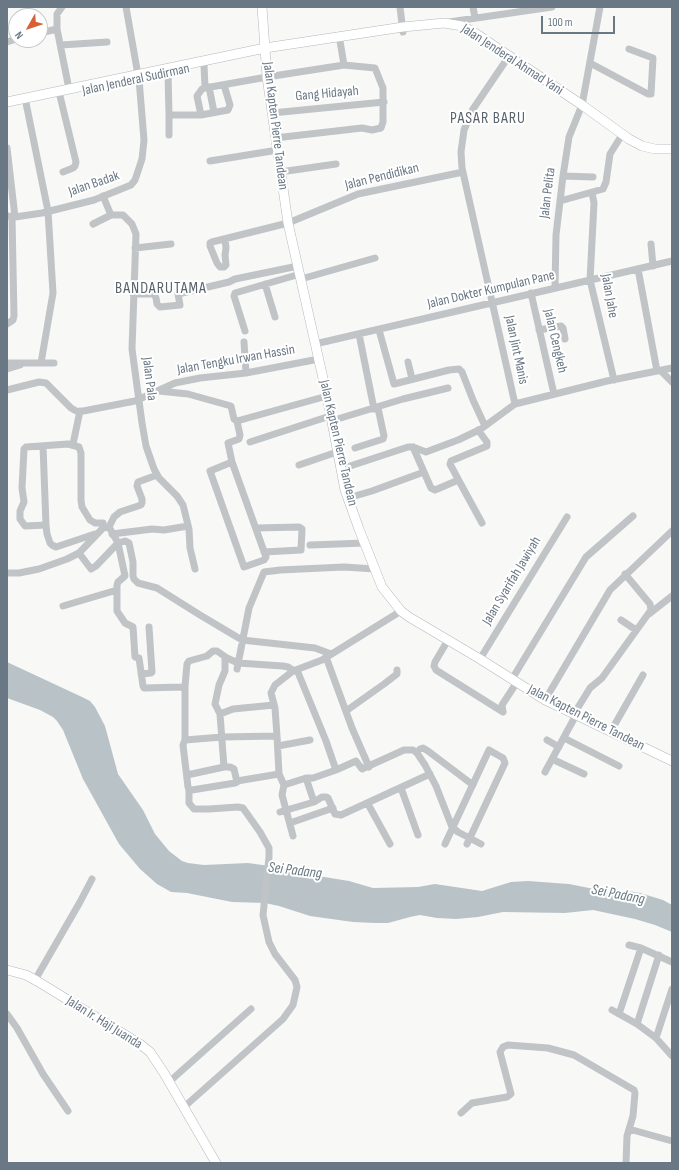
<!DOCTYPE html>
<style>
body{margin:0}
#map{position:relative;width:679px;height:1170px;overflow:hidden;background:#f8f8f6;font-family:"Sofia Sans Condensed",sans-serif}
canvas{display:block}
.frame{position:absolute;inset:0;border:8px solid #6a7885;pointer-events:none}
.north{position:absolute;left:8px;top:8px;width:40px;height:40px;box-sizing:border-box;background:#fff;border:1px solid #c3c9ce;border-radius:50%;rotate:231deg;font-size:11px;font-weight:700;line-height:16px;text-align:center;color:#6a7885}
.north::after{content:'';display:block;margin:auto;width:14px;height:18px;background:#d86037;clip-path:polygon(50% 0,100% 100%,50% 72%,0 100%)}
.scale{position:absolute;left:541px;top:16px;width:74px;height:18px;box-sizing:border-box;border:2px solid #6a7885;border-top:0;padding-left:5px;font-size:12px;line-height:14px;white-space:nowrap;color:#6a7885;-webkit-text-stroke:3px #fff;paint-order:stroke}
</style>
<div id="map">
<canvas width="679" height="1170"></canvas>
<div class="frame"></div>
<div class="north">N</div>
<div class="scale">100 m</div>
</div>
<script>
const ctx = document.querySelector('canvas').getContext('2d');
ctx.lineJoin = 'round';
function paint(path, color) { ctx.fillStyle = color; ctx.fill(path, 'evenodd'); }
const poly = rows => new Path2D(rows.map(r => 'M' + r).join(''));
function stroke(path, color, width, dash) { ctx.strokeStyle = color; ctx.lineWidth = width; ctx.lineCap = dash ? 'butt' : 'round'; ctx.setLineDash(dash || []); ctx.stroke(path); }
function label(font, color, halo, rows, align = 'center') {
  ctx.font = font + ' "Sofia Sans Condensed",sans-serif'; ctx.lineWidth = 4; ctx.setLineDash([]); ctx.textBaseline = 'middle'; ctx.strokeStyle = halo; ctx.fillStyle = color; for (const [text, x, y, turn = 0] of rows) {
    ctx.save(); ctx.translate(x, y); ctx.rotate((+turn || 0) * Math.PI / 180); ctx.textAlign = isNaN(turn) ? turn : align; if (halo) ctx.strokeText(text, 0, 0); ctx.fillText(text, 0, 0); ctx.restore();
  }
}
paint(poly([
 [7,662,82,697,90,701,95,707,105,726,118,774,143,810,155,834,169,851,182,861,188,863,204,865,248,863,284,868,312,875,349,881,373,888,418,887,435,884,482,891,511,882,528,881,569,884,604,891,629,891,640,893,663,900,672,905,672,932,655,925,635,919,593,910,565,913,503,912,478,917,456,919,437,918,420,915,410,917,388,923,375,923,353,922,310,916,279,906,265,903,232,902,187,893,171,892,157,884,140,869,119,844,83,779,63,730,57,721,53,717,40,710,7,698]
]), '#b9c3c7');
const major = poly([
 [262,7,267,77,288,223,327,396,345,490,359,529,382,587,401,611,409,617,480,659,545,700,672,761],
 [7,102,265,48,403,27,444,23,462,26,472,31,582,105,629,139,642,146,655,149,672,149],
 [7,970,26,975,37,981,140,1044,150,1052,164,1073,216,1163]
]);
stroke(major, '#b4b8bc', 10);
stroke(poly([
 [62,7,57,14,57,29,69,89],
 [126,7,138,75],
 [400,7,403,32],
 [473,7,475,18],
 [449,22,552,7],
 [40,33,57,29],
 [340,41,344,65],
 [7,42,16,39],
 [61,45,107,42],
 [509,56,473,109,464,130,461,152,462,168,515,404],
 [590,63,648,94,651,94,653,58,629,49],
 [204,65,205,88,267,77,344,65,375,68,383,88,383,122,381,128,372,130,362,128,275,138],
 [168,73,169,115,201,115],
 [209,87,214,112],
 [205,88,202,89,197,96,201,115,228,110,230,105,224,85],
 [60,96,76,162,75,166,73,168,63,172],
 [26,103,48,211,53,293,41,363],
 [272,113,384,102],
 [169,115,169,135],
 [7,148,15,217],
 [210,161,278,150],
 [280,172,336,164],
 [563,176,593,177],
 [592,193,594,203,590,280,614,380],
 [103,196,111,215,123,215,132,224,136,234,132,349,142,423,146,446,154,469,159,478,177,496,183,505,189,529,190,548,195,569],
 [560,201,603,189,606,182,610,154,620,138],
 [7,216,15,217,42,213,94,200,131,185,135,180,142,159,144,140,139,79],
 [93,224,111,215],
 [225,239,226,248,225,255,226,265,224,267,220,267,217,263,210,246,210,243,212,242,288,223,358,194,463,172],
 [651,244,653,266],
 [135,248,171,244],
 [638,269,657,371],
 [301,279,375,258],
 [265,284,275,317],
 [555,288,556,235,563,176,569,137,582,105,600,7],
 [531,293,554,394],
 [133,294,154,294,156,298,157,304,160,307,180,305,178,294,229,282,235,279,298,266],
 [7,324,13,320,14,316,12,217],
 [379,330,394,384,449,370,459,369,462,372,473,400,485,426],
 [539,330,561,326,563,328,565,339],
 [245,331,234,296,235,293,300,274],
 [359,334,374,409],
 [244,342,246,373],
 [315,344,672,261],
 [408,362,412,379],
 [7,363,54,363],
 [7,369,20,365],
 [661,371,672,382],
 [7,390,39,382,46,383,71,408,78,412,135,401,175,383,200,378,246,373,319,359],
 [159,391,188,394,231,406,234,419,237,421,240,435,239,439,228,443,232,462,266,557,264,560,244,567,210,471,232,462],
 [237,421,327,396],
 [331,421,403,399,448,388],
 [250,442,330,416],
 [73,444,80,411],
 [43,446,46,525,47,534,50,543,52,545,56,547,95,534],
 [413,447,431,488,435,490,456,481,458,479,450,464,451,461,487,446,487,442,478,430],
 [355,448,383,439,384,436,378,408],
 [299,465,337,452],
 [341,469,408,447,413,447,426,452,458,440,481,429,515,404,607,381,672,368],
 [458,479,482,523],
 [348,498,372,491,424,472],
 [46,525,25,526,20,519,20,511,24,502,22,488,24,449,26,447,68,444,79,447,81,453,81,500,82,507,90,520,95,523,103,523,103,528],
 [109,527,114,517,120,512,141,505,142,503,142,499,137,486,138,482,157,475],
 [256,528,299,527,302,529,301,550,264,552],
 [112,534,152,529,164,530,188,526],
 [310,545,365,543],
 [79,553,91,569,96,566,118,543,125,576,118,582,117,585,117,611,125,623,133,627,135,657,139,658,143,686,144,688,182,687,185,686,187,664,189,661,207,656,213,651,217,651,227,658,238,663,283,666,288,667,294,671],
 [7,573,19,573,39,569,67,559,79,553,103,528,109,527,118,543,125,541,129,543,133,562,133,576,134,579,138,583,157,588,200,615,242,640,315,648,331,654],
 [63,606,117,590],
 [649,614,672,596],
 [621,620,636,630],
 [448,640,435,662,434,666,436,670,503,712],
 [326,657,352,728,369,767],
 [480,659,567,517],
 [237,669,249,608,264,572,280,570,344,567,375,569],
 [297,670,326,741,336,770],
 [141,674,151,673,152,672,149,627],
 [512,679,586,557,633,516],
 [185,686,185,740,183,745,188,787,189,790,192,790,235,783,237,782,234,769,230,767,224,767,187,775],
 [545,700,610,590,672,531],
 [346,711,384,684,397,674,397,670],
 [503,712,502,705,517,682],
 [220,714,233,709,274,705],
 [574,714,590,688,602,678,651,610,650,604,625,574],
 [611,731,643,675],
 [564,738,619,766],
 [185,740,222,737,277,736],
 [547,740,559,747],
 [278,746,310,740],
 [420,749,423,748,428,751,473,785],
 [552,759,584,774],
 [224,767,220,714,215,704,219,685,225,671,225,657],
 [545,772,576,715],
 [306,778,314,802],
 [237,781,279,774],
 [284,785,306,778,313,778,336,770,356,761,362,769,404,750,413,750,417,753,425,765,436,786,452,827,458,832,481,844],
 [401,788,418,835],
 [368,804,390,844],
 [280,812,314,802,322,797,326,797,328,798,335,814,341,815,430,774],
 [290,823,333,808],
 [293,836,282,795,284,785,279,774,277,736,275,708,271,693,275,685,293,671,322,660,401,611],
 [445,844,489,750,503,758,505,763,467,844],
 [629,945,641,948,672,962],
 [35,980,80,902,92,879],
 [612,1010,637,1024,656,1038,672,1056],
 [7,1014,17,1028,43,1074,68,1111],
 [619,1014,641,948],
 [637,1024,659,955],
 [656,1038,672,989],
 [169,1082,251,1009],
 [184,1107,283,1019,293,1005,297,987,295,980,275,954,269,942,263,915,269,857,269,848,260,832,243,808,238,807,209,809,194,809,189,803,189,790],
 [461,1113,472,1103,507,1097,511,1094,501,1056,500,1052,503,1047,508,1045,548,1048,574,1055,634,1090,635,1093,633,1116,627,1136,626,1163],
 [629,1129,672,1141]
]), '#c0c4c7', 7);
stroke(major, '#fff', 9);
label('14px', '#6a7885', '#fff', [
 ["Jalan Jenderal Ahmad Yani",512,60,33],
 ["Jalan Jenderal Sudirman",136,80,-12],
 ["Gang Hidayah",327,94,-5],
 ["Jalan Kapten Pierre Tandean",275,126,83],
 ["Jalan Pendidikan",382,177,-14],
 ["Jalan Badak",94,184,-19],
 ["Jalan Pelita",548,193,-83],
 ["Jalan Dokter Kumpulan Pane",491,290,-13],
 ["Jalan Jahe",609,296,80],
 ["Jalan Cengkeh",555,341,77],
 ["Jalan Jint Manis",516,350,78],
 ["Jalan Tengku Irwan Hassin",236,360,-10],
 ["Jalan Pala",149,379,83],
 ["Jalan Kapten Pierre Tandean",338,443,77],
 ["Jalan Syarifah Jawiyah",512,581,-59],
 ["Jalan Kapten Pierre Tandean",586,718,27],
 ["Jalan Ir. Haji Juanda",104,1023,32]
]);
label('italic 15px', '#667880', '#fff', [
 ["Sei Padang",295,871,7],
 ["Sei Padang",618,895,11]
]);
ctx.letterSpacing = '1px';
label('16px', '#57626b', '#fff', [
 ["PASAR BARU",488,119],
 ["BANDARUTAMA",161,289]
]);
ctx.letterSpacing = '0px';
</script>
